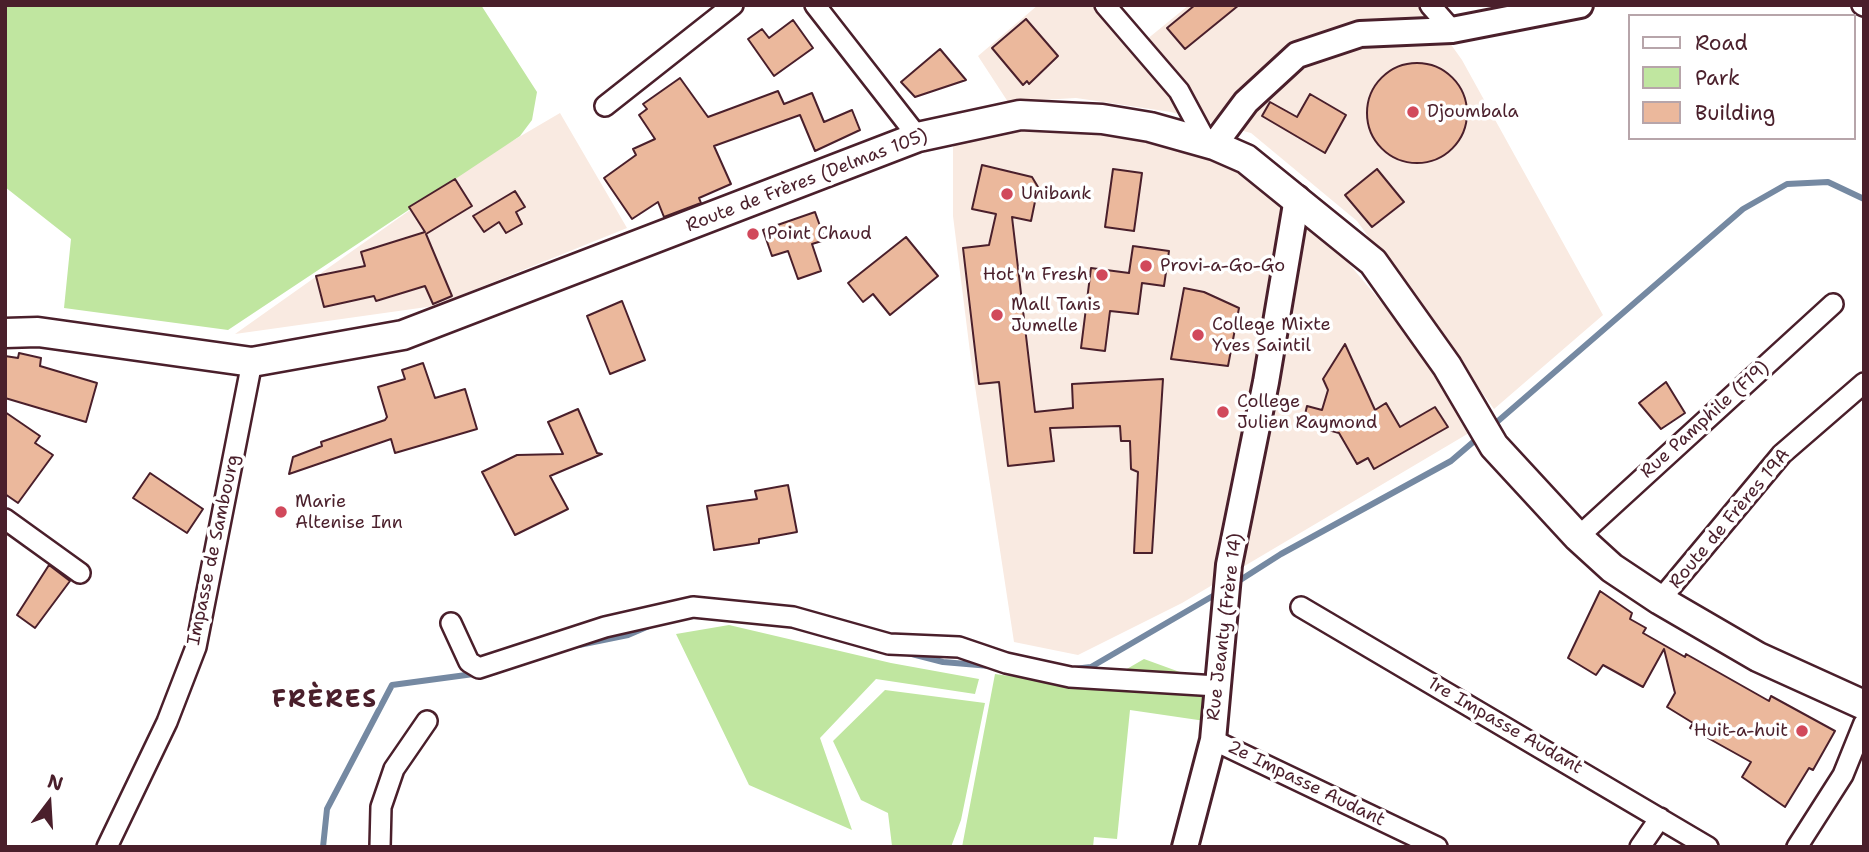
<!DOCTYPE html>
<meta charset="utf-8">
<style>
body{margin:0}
#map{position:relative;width:1869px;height:852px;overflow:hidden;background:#fff;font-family:"Shantell Sans",sans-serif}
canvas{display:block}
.frame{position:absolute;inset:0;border:7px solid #4a1f2b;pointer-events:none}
.legend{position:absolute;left:1628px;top:14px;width:228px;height:126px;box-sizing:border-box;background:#fff;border:2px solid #b7a5aa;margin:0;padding:9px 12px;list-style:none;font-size:21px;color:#4a1f2b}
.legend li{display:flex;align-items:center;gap:14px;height:35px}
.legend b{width:35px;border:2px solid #b7a5aa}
.north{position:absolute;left:14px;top:768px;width:70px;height:70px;-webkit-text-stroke:5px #fff;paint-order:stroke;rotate:17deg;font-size:19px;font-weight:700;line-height:28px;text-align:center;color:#4a1f2b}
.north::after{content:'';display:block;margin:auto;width:24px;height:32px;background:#4a1f2b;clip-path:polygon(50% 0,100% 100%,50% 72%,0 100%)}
</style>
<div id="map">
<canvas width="1869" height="852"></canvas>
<div class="frame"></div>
<ul class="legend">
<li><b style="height:9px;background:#fff"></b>Road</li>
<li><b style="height:19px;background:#c0e6a0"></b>Park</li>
<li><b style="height:19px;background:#ebb89c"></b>Building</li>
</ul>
<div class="north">N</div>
</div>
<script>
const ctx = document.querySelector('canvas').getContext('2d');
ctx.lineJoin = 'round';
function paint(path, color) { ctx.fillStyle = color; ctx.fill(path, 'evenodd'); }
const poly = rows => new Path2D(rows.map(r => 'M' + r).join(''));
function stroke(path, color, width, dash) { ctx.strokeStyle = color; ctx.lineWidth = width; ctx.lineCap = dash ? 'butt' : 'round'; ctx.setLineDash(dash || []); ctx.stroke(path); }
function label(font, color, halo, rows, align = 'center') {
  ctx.font = font + ' "Shantell Sans",sans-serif'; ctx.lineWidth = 7; ctx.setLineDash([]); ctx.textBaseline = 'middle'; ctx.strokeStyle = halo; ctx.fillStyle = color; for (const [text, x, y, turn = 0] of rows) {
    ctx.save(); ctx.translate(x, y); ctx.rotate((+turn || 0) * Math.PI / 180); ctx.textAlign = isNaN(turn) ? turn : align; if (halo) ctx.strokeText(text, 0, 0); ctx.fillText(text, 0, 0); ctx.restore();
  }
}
paint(poly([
 [1038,5,1116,5,1146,40,1189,5,1416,5,1440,29,1462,60,1603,315,1494,409,1357,221,1251,133,1171,112,1076,98,1008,102,978,56],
 [560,113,627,228,434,306,235,334,485,157],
 [1051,127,1124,133,1212,149,1330,241,1412,339,1469,433,1182,603,1078,655,1014,642,971,360,953,216,953,137]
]), '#f9eae1');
paint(poly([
 [5,5,481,5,537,92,532,120,520,136,228,330,64,308,71,239,5,187],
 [729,625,891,663,979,679,975,694,876,679,820,738,852,830,749,785,676,634],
 [1144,659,1210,683,1205,721,1130,710,1117,839,1094,837,1093,847,962,847,995,674,1066,684,1113,677],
 [885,690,985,703,961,820,951,847,892,846,888,813,861,800,833,741]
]), '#c0e6a0');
stroke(poly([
 [1490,428,1743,209,1787,184,1828,182,1864,199],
 [1234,584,1281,554,1451,461,1479,437],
 [579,645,628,635,649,626],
 [908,653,943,662,990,666],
 [1074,669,1091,667,1218,593],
 [323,847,327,809,392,685,481,673]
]), '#7589a2', 6);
const building = poly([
 [1195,5,1239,5,1185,49,1167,28,1195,5],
 [1026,19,1058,56,1029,84,1027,81,1023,85,992,48,1026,19],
 [793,20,813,48,774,76,748,39,762,29,769,38,793,20],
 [940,49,966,80,915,97,901,82,940,49],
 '1367 113a50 50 0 1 1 100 0a50 50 0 1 1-100 0Z',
 [680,78,708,117,778,91,784,104,812,93,824,122,852,110,860,130,815,151,800,115,714,146,731,184,699,198,701,203,664,217,658,202,632,219,604,178,636,155,633,149,655,139,639,115,647,109,643,104,680,78],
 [1310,94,1346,115,1325,153,1262,116,1270,102,1297,117,1310,94],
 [982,165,1032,177,1038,187,1031,221,1012,217,1035,412,1073,408,1072,384,1163,379,1152,553,1134,553,1138,472,1131,469,1130,441,1121,441,1120,426,1050,428,1054,461,1008,466,999,382,979,384,963,248,989,245,996,214,972,209,982,165],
 [1113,169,1142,173,1134,231,1105,227,1113,169],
 [1377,169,1404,202,1372,227,1345,195,1377,169],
 [455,179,472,206,426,234,452,296,433,304,425,286,376,301,374,296,324,307,316,276,365,266,361,252,425,232,409,207,455,179],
 [515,191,525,207,516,212,522,224,506,233,499,222,484,232,473,216,515,191],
 [815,212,825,240,812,244,821,271,798,279,788,251,772,256,763,230,815,212],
 [906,237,938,276,890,315,873,294,863,302,848,283,906,237],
 [1133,246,1169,251,1164,286,1142,283,1138,314,1110,311,1105,351,1081,348,1091,268,1129,273,1133,246],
 [1184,288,1204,292,1239,308,1228,366,1171,359,1184,288],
 [622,301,645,360,610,374,587,316,622,301],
 [1345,344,1375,410,1386,403,1400,427,1435,407,1448,427,1374,469,1368,458,1357,464,1339,433,1303,423,1307,406,1322,410,1328,390,1323,379,1345,344],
 [19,353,41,358,40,366,97,383,86,422,5,398,5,356,18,358,19,353],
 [423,363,435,398,465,389,477,429,395,453,391,439,289,474,293,457,322,446,321,442,385,420,387,417,378,387,405,379,402,370,423,363],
 [1666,382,1685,413,1661,429,1639,403,1666,382],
 [578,409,597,453,602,454,550,476,568,509,515,535,482,472,517,455,563,454,548,422,578,409],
 [5,412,40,436,35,443,53,455,18,503,5,494,5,412],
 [150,473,203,509,187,533,133,498,150,473],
 [788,485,797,532,759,539,759,543,714,550,707,506,757,499,755,491,788,485],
 [49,565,70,581,35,628,17,615,49,565],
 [1600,591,1632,613,1630,619,1646,628,1643,633,1685,657,1686,654,1769,701,1771,696,1835,731,1813,770,1809,768,1785,807,1742,777,1751,762,1690,728,1693,723,1667,707,1675,693,1664,649,1643,687,1603,665,1596,675,1568,658,1600,591]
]);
paint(building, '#ebb89c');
stroke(building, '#4a1f2b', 2);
const minor = poly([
 [815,5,918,137],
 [1105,5,1179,91,1207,143],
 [1430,5,1452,30],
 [1862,5,1864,6],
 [605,106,733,5],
 [5,519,80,573],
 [1578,537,1833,304],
 [1660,600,1782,454,1864,383],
 [1301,607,1708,847],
 [451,623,469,662,479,668,605,627,693,607,793,617,889,644,959,647,1006,663,1070,677,1217,686],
 [1213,740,1437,847],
 [107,847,167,722,196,647,252,362],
 [380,847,381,807,394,769,427,721],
 [1640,847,1660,818],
 [1797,847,1843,775,1864,723]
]);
const tertiary = poly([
 [1214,145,1246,102,1297,55,1360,34,1452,30,1580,5],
 [1185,847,1213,740,1229,565,1266,382,1297,198]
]);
const secondary = poly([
 [5,333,38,332,252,362,403,335,918,137,1020,115,1102,119,1150,127,1214,145,1246,159,1373,262,1447,366,1494,446,1578,537,1612,568,1660,600,1758,657,1864,705]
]);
stroke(minor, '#4a1f2b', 24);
stroke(tertiary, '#4a1f2b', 30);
stroke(secondary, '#4a1f2b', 33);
stroke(minor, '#fff', 19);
stroke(tertiary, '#fff', 24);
stroke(secondary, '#fff', 28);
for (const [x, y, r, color] of [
 [1413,112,7,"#d1495b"],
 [1007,194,7,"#d1495b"],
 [753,234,7,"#d1495b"],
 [1146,266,7,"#d1495b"],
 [1102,275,7,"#d1495b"],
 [997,315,7,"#d1495b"],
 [1198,335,7,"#d1495b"],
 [1223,412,7,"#d1495b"],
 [281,512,7,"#d1495b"],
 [1802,731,7,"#d1495b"]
]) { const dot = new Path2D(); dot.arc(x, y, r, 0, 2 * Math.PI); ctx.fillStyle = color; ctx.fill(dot); stroke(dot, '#fff', 2.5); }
label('18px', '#4a1f2b', '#fff', [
 ["Djoumbala",1427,112],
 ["Unibank",1021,194],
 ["Point Chaud",767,234],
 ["Provi-a-Go-Go",1160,266],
 ["Hot 'n Fresh",1088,275,"right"],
 ["Mall Tanis",1011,305],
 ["Jumelle",1011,326],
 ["College Mixte",1212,325],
 ["Yves Saintil",1212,346],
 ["College",1237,402],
 ["Julien Raymond",1237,423],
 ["Marie",295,502],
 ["Altenise Inn",295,523],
 ["Huit-a-huit",1788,731,"right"]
], 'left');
label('18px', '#4a1f2b', '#fff', [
 ["Route de Frères (Delmas 105)",807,181,-21],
 ["Rue Pamphile (F19)",1705,420,-42],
 ["Route de Frères 19A",1730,519,-50],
 ["Impasse de Sambourg",214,550,-78],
 ["Rue Jeanty (Frère 14)",1225,627,-83],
 ["1re Impasse Audant",1505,726,30],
 ["2e Impasse Audant",1306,784,26]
]);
ctx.letterSpacing = '2px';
label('bold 24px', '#4a1f2b', '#fff', [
 ["FRÈRES",325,701]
]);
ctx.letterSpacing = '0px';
</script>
